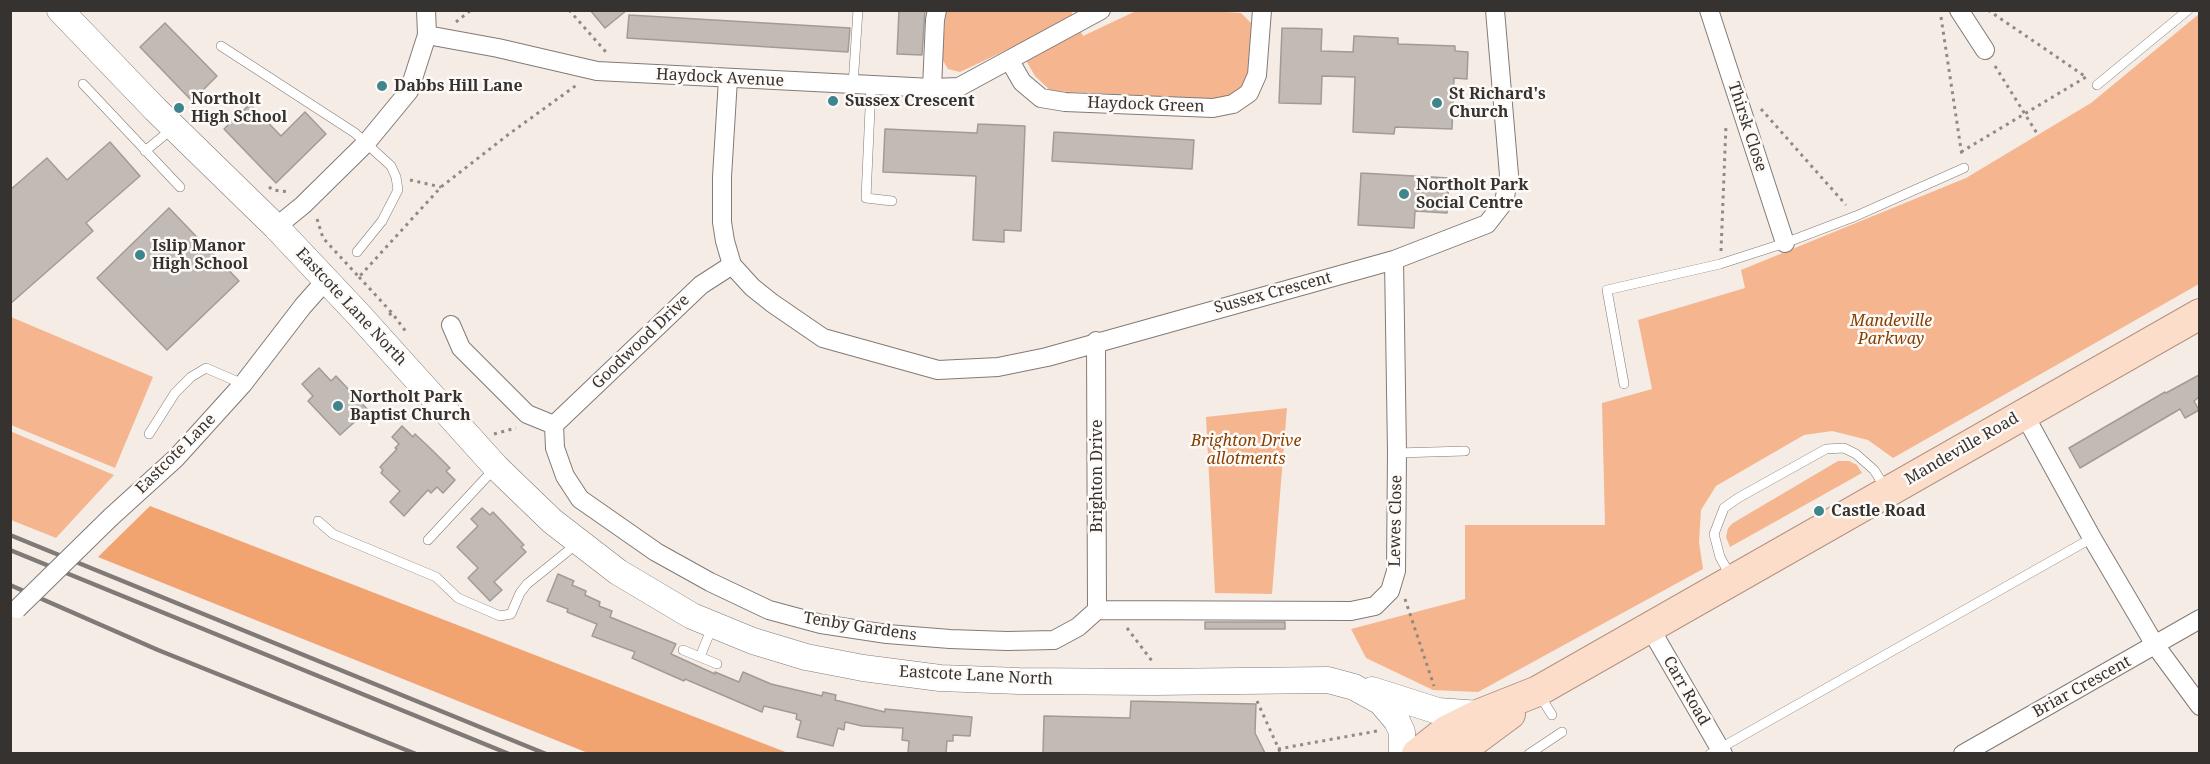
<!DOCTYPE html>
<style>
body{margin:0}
#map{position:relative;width:2210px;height:764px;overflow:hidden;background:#f5ece6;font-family:"Noto Serif",serif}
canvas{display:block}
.frame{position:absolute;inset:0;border:12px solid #353230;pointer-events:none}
</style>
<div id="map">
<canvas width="2210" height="764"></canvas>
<div class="frame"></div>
</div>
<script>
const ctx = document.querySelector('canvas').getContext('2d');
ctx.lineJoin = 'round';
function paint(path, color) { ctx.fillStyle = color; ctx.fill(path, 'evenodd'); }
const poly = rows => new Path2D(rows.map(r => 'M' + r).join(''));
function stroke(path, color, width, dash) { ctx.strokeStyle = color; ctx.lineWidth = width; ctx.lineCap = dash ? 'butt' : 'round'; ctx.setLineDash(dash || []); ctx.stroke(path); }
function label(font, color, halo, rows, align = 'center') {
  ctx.font = font + ' "Noto Serif",serif'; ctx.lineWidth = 5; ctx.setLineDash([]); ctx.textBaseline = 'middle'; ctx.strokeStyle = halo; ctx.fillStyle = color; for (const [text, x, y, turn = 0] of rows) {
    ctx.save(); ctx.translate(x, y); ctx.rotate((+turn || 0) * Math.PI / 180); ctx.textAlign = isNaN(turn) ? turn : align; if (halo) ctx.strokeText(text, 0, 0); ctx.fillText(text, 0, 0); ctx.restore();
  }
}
paint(poly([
 [1199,10,1241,13,1252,24,1249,74,1239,92,1216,99,1051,91,1035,76,1017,45,960,72,948,69,942,59,946,11,1071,11,1083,36,1136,11],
 [2199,14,2199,284,1893,458,1868,440,1832,431,1804,435,1716,486,1701,510,1699,542,1703,569,1478,692,1433,690,1366,658,1351,629,1465,599,1465,525,1605,525,1602,403,1652,389,1638,320,1745,288,1741,270,1966,178,2091,103],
 [11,317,153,377,115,468,11,425],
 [1287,408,1272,594,1215,593,1206,417],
 [10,431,114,475,56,538,11,520],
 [1838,461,1849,461,1857,465,1862,473,1730,547,1726,537,1728,528,1733,523]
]), '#f5b68f');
paint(poly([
 [150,506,788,753,588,753,98,557]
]), '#f1a370');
const building = poly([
 [590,10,627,10,605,28,590,10],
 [899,10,925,10,922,55,897,54,899,10],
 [629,15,850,28,848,52,627,38,629,15],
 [165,23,217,76,192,101,140,47,165,23],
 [1282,28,1322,29,1321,51,1353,52,1354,36,1398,38,1398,44,1455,46,1455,51,1468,52,1467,79,1454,78,1452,129,1395,127,1394,134,1353,132,1355,77,1322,76,1321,104,1279,103,1282,28],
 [250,104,281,136,305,112,326,134,276,183,224,129,250,104],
 [978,124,1025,126,1021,231,1004,230,1004,242,973,240,976,176,883,172,885,129,977,133,978,124],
 [1054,132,1194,140,1192,169,1052,161,1054,132],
 [110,142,140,176,86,223,93,231,10,304,10,190,47,158,67,180,110,142],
 [1361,173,1449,178,1447,213,1415,211,1414,228,1358,225,1361,173],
 [169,208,239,281,167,350,97,278,169,208],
 [319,368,331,381,336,376,368,410,340,435,308,401,313,396,302,384,319,368],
 [2199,375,2199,397,2194,401,2199,410,2185,418,2180,409,2080,468,2069,448,2165,392,2166,393,2199,375],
 [402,426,413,437,415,434,432,450,450,468,446,471,455,480,443,493,437,487,431,493,428,490,404,516,390,502,400,491,381,473,383,470,380,467,397,449,395,448,399,444,392,437,402,426],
 [482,508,490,515,493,512,524,545,521,547,526,552,494,582,502,590,490,601,468,578,478,568,457,547,478,526,471,519,482,508],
 [558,574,574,581,572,585,586,591,585,595,600,602,599,606,612,611,610,617,676,644,671,654,715,674,715,672,739,682,743,672,771,684,822,696,823,692,836,695,835,700,885,712,885,709,972,717,970,736,953,735,953,741,947,741,946,753,908,753,909,741,902,740,903,728,862,726,845,722,844,730,838,728,833,746,797,737,801,721,796,719,797,714,764,706,762,712,685,679,684,681,632,658,635,652,592,636,597,624,567,612,568,609,547,601,558,574],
 [1205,622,1285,622,1285,629,1205,629,1205,622],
 [1131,701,1256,704,1255,733,1265,753,1043,753,1044,716,1130,718,1131,701]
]);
paint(building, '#c2bab4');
stroke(building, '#a29a95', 1.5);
const lane = poly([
 [221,46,355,133,391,166,396,177,398,190,382,221,357,252],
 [83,84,180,187],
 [853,85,858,10],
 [2097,85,2188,10],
 [871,86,866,198,892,201],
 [145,151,172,129],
 [1624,384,1607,290,1720,264,1785,243,1856,216,1964,168],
 [149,434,175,393,191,377,206,368,243,384],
 [1397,453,1465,451],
 [318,521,333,534,436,577,458,598,500,616,511,614,520,593,527,584,568,551,576,541],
 [428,540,495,468],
 [1731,577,1720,557,1714,534,1724,508,1738,498,1826,449,1844,448,1856,454,1874,470,1885,487],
 [683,650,717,664],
 [700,657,712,627],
 [1540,696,1552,715],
 [1529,754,1562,732],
 [1710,754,2092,538]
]);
const street = poly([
 [1709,10,1785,243],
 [1959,10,1985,50],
 [427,35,498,48,597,71,932,88,959,87,1101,10],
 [1010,61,1022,82,1041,98,1065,102,1213,108,1233,104,1249,93,1257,75,1262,10],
 [728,79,722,177,722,222,725,241,732,265,752,287,772,303,823,338,938,370,998,367,1047,357,1394,260,1487,224,1504,202,1509,175,1495,10],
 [932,88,935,20,937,10],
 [276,227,303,205,367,142,409,91,427,35,426,10],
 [451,325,461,348,527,414,554,425],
 [1096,341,1097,610],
 [2024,414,2092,538,2155,645,2200,706],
 [554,425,555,448,565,476,580,499,656,552,710,582,769,610,821,624,887,634,950,639,1007,641,1054,640,1078,627,1097,610],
 [554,425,701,285,732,265],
 [111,517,176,458,243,384,303,306,326,280],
 [1097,610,1351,611,1375,606,1390,591,1396,571,1397,453,1394,260],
 [1650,628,1723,754],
 [1963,754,2200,619]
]);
const secondary = poly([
 [60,10,155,109,276,227,359,315,496,467,552,521,618,572,692,616,753,641,806,657,863,668,940,678,1019,681,1154,682,1328,680,1354,687,1381,702,1397,721,1402,732,1402,754],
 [1372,690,1438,711,1480,714]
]);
const primary = poly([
 [1417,754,1446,731,1480,714,1538,691,2200,314],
 [1456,754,1510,714]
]);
stroke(lane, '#827a75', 10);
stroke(street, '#827a75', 20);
stroke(secondary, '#827a75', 27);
stroke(primary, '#b5927d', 32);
stroke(poly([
 [569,10,606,52],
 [1988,10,2086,77],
 [1941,17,1962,156],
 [456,22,471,10],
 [1995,66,2038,135],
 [1761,109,1846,205],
 [1961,152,2086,77],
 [410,180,441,187],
 [269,187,273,190,289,192],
 [317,219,323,238,359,277,441,187,509,134,578,84],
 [1721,251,1726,125],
 [359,277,392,313],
 [389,315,392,313,407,333],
 [494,434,516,428],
 [1405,599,1434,686],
 [1127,628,1152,661],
 [1257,701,1281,754],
 [1278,749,1377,731]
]), '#908a86', 3, [3, 4.5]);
stroke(lane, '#fff', 9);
stroke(street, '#fff', 18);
stroke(secondary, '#fff', 26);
stroke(primary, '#fcddca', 30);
stroke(poly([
 [10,535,546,754],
 [10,550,509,754],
 [10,585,158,650,416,754]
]), '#7f7a77', 4.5);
const streetBridge = poly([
 [17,609,111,517]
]);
stroke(streetBridge, '#827a75', 20, []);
stroke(streetBridge, '#fff', 18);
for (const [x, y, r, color] of [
 [382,86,6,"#3e858c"],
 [833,101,6,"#3e858c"],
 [1437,103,6,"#3e858c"],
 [179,108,6,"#3e858c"],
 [1404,194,6,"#3e858c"],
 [140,255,6,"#3e858c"],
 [338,406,6,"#3e858c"],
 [1819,511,6,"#3e858c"]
]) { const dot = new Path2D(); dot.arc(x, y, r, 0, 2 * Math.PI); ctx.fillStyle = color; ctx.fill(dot); stroke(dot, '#fefaf8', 2); }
label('16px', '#353230', '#fefaf8', [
 ["Haydock Avenue",720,78,3],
 ["Haydock Green",1146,105,2],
 ["Thirsk Close",1747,127,72],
 ["Sussex Crescent",1273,293,-15],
 ["Eastcote Lane North",351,307,47],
 ["Goodwood Drive",641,342,-44],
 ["Mandeville Road",1962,449,-30],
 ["Eastcote Lane",176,454,-45],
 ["Brighton Drive",1097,476,-90],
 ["Lewes Close",1396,521,-89],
 ["Tenby Gardens",860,627,9],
 ["Eastcote Lane North",976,676,3],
 ["Briar Crescent",2082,687,-29],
 ["Carr Road",1686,691,60]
]);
label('bold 16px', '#353230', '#fefaf8', [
 ["Dabbs Hill Lane",394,86],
 ["St Richard's",1449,94],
 ["Church",1449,112],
 ["Northolt",191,99],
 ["High School",191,117],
 ["Sussex Crescent",845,101],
 ["Northolt Park",1416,185],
 ["Social Centre",1416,203],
 ["Islip Manor",152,246],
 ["High School",152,264],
 ["Northolt Park",350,397],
 ["Baptist Church",350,415],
 ["Castle Road",1831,511]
], 'left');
label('italic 16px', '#853f00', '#fefaf8', [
 ["Mandeville",1891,321],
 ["Parkway",1891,339],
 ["Brighton Drive",1246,441],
 ["allotments",1246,459]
]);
</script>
